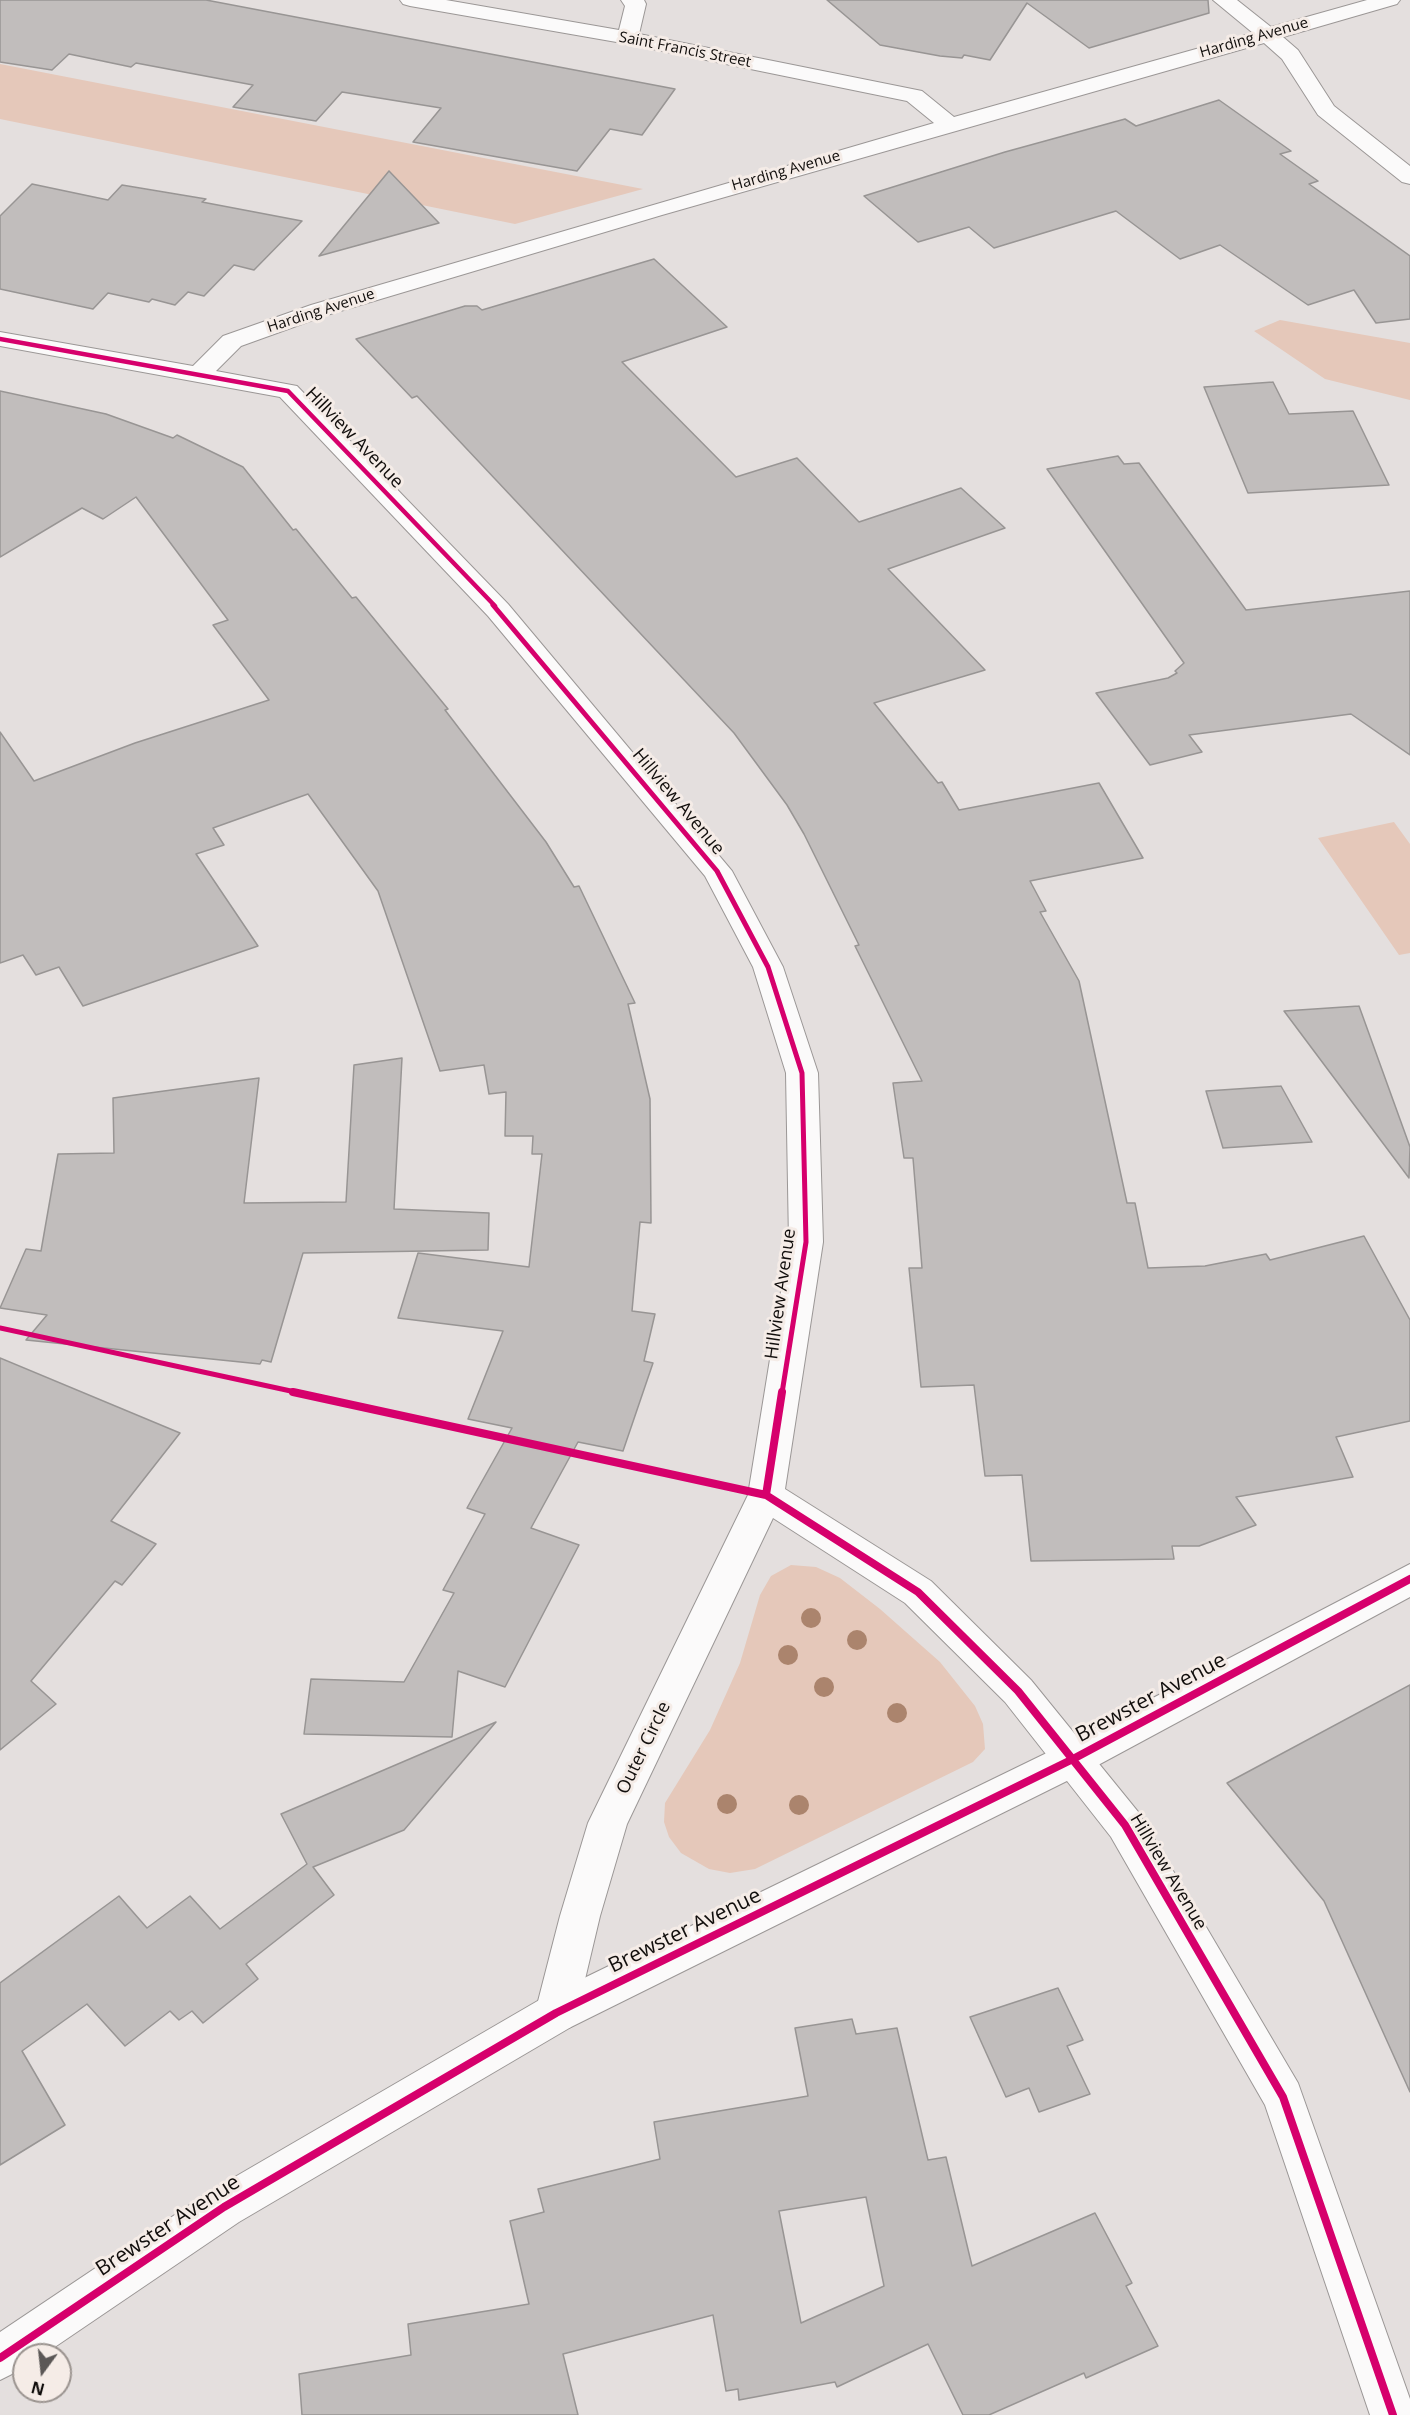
<!DOCTYPE html>
<style>
body{margin:0}
#map{position:relative;width:1410px;height:2415px;overflow:hidden;background:#e4dfde;font-family:"Open Sans",sans-serif}
canvas{display:block}
.north{position:absolute;left:12px;top:2343px;width:60px;height:60px;box-sizing:border-box;background:#f5ece7;border:2px solid #9a938f;border-radius:50%;rotate:195deg;font-size:16px;font-weight:700;line-height:24px;text-align:center;color:#110e0c}
.north::after{content:'';display:block;margin:auto;width:21px;height:27px;background:#5b5756;clip-path:polygon(50% 0,100% 100%,50% 72%,0 100%)}
</style>
<div id="map">
<canvas width="1410" height="2415"></canvas>
<div class="north">N</div>
</div>
<script>
const ctx = document.querySelector('canvas').getContext('2d');
ctx.lineJoin = 'round';
function paint(path, color) { ctx.fillStyle = color; ctx.fill(path, 'evenodd'); }
const poly = rows => new Path2D(rows.map(r => 'M' + r).join(''));
function stroke(path, color, width, dash) { ctx.strokeStyle = color; ctx.lineWidth = width; ctx.lineCap = dash ? 'butt' : 'round'; ctx.setLineDash(dash || []); ctx.stroke(path); }
function label(font, color, halo, rows, align = 'center') {
  ctx.font = font + ' "Open Sans",sans-serif'; ctx.lineWidth = 6; ctx.setLineDash([]); ctx.textBaseline = 'middle'; ctx.strokeStyle = halo; ctx.fillStyle = color; for (const [text, x, y, turn = 0] of rows) {
    ctx.save(); ctx.translate(x, y); ctx.rotate((+turn || 0) * Math.PI / 180); ctx.textAlign = isNaN(turn) ? turn : align; if (halo) ctx.strokeText(text, 0, 0); ctx.fillText(text, 0, 0); ctx.restore();
  }
}
paint(poly([
 [0,64,643,189,515,224,0,119],
 [1280,320,1410,343,1410,400,1325,379,1254,331],
 [1394,822,1410,844,1410,953,1399,955,1318,838],
 [791,1565,816,1567,840,1578,880,1609,940,1662,975,1706,983,1724,985,1749,973,1762,755,1869,730,1873,709,1869,681,1853,669,1837,664,1822,665,1803,710,1730,740,1663,760,1595,771,1576]
]), '#e5c8ba');
const building = poly([
 [0,0,206,0,675,89,642,135,610,129,577,171,413,142,441,108,342,92,316,121,233,107,253,85,136,63,131,67,69,54,52,70,0,62,0,0],
 [827,0,1208,0,1209,13,1089,48,1027,3,990,60,964,55,962,58,940,56,880,45,827,0],
 [1219,100,1291,151,1280,154,1318,181,1309,184,1410,256,1410,319,1376,323,1354,290,1308,305,1220,245,1180,259,1116,211,994,248,969,227,918,242,864,196,1005,152,1125,119,1136,126,1219,100],
 [389,171,439,223,319,256,389,171],
 [32,184,108,200,122,185,206,199,202,202,302,221,254,270,234,265,204,296,188,292,175,305,152,299,149,302,108,293,93,309,0,289,0,216,32,184],
 [654,259,727,327,622,362,736,477,797,458,859,522,961,488,1005,528,888,569,985,670,874,703,938,783,942,782,959,810,1099,783,1143,858,1030,881,1046,911,1040,912,1079,981,1127,1203,1135,1203,1148,1268,1205,1266,1266,1254,1270,1260,1364,1236,1410,1320,1410,1421,1336,1437,1353,1477,1236,1497,1256,1525,1199,1546,1172,1546,1174,1559,1031,1561,1022,1475,985,1476,974,1385,921,1387,909,1268,922,1268,913,1158,904,1158,893,1083,922,1081,855,946,859,945,804,834,787,805,734,733,417,396,412,398,356,339,465,306,477,306,482,310,654,259],
 [1273,382,1289,414,1353,411,1389,485,1248,493,1204,387,1273,382],
 [0,391,106,414,173,438,177,435,243,467,293,530,296,529,352,598,356,597,448,709,445,710,546,842,574,887,579,886,635,1003,628,1004,650,1099,651,1223,640,1222,632,1311,655,1314,644,1361,653,1363,623,1451,578,1442,531,1528,579,1545,505,1687,458,1671,452,1737,304,1734,311,1679,404,1682,454,1593,443,1590,485,1514,467,1508,512,1428,468,1419,503,1331,398,1318,418,1253,529,1267,542,1154,532,1154,533,1136,505,1136,506,1092,489,1094,484,1065,440,1071,378,891,308,794,213,828,224,845,196,854,258,946,83,1006,59,967,36,975,23,955,0,963,0,732,34,781,135,743,269,700,213,625,228,620,136,497,103,519,82,508,0,557,0,391],
 [1118,456,1124,464,1139,463,1246,610,1410,591,1410,755,1351,714,1189,735,1202,752,1150,765,1096,693,1168,678,1177,673,1175,671,1184,663,1047,469,1118,456],
 [1359,1006,1410,1147,1409,1178,1284,1011,1359,1006],
 [402,1058,394,1209,489,1213,488,1250,303,1253,271,1362,262,1360,260,1364,26,1340,47,1315,0,1308,26,1249,41,1251,58,1154,114,1153,113,1098,259,1078,244,1203,346,1202,354,1065,402,1058],
 [1281,1086,1312,1142,1223,1148,1206,1091,1281,1086],
 [0,1358,180,1433,111,1521,156,1544,122,1585,115,1581,31,1681,56,1704,0,1750,0,1358],
 [1410,1685,1410,2092,1324,1901,1227,1783,1410,1685],
 [496,1722,404,1830,313,1867,334,1895,246,1964,258,1979,203,2023,192,2011,179,2020,170,2011,125,2046,87,2004,22,2051,65,2125,0,2165,0,1983,119,1896,147,1928,190,1896,220,1929,307,1864,281,1814,496,1722],
 [1058,1988,1083,2040,1067,2046,1090,2094,1039,2112,1029,2088,1006,2097,970,2017,1058,1988],
 [852,2019,856,2034,897,2028,928,2160,946,2157,972,2266,1095,2213,1132,2283,1126,2286,1158,2346,1086,2378,1084,2373,989,2415,963,2415,928,2344,837,2387,835,2382,739,2400,738,2389,726,2391,713,2315,563,2354,578,2415,302,2415,299,2374,411,2355,408,2324,529,2304,510,2221,544,2212,538,2189,660,2159,654,2122,808,2096,795,2028,852,2019],
 [866,2197,884,2286,801,2323,779,2211,866,2197]
]);
paint(building, '#c1bdbc');
stroke(building, '#989594', 1.5);
const street = poly([
 [400,0,446,0,619,30,625,6,621,0,644,0,646,4,639,34,922,91,954,117,1253,33,1213,0,1237,0,1271,27,1367,0,1400,0,1397,4,1283,37,1298,50,1334,106,1410,166,1410,184,1402,182,1318,115,1282,59,1264,43,662,215,327,315,241,346,216,371,297,386,508,604,732,871,783,967,818,1073,823,1242,785,1489,931,1581,1031,1680,1139,1813,1298,2083,1410,2399,1410,2415,1370,2415,1265,2105,1111,1837,1005,1702,905,1603,773,1518,627,1824,600,1916,577,2013,571,2027,556,2032,541,2027,535,2013,560,1916,588,1823,748,1495,789,1242,786,1073,753,967,705,876,488,616,280,397,0,346,0,332,193,366,223,336,311,305,934,123,907,101,628,44,410,6,403,4,400,0]
]);
const secondary = poly([
 [1410,1564,1410,1597,1087,1771,571,2027,239,2222,43,2355,24,2355,24,2368,0,2380,0,2332,209,2192,541,1999,1059,1747,1410,1564]
]);
stroke(street, '#9b9796', 2);
stroke(secondary, '#9b9796', 2);
paint(street, '#fbfafa');
paint(secondary, '#fbfafa');
stroke(poly([
 [0,339,288,391,495,606]
]), '#d6006c', 4.5);
stroke(poly([
 [493,605,717,871,768,967,802,1073,806,1242,782,1393],
 [0,1328,300,1393]
]), '#d6006c', 5);
stroke(poly([
 [293,1392,766,1495],
 [782,1392,766,1495,918,1592,1018,1691,1125,1825,1283,2097,1393,2415],
 [0,2358,224,2207,556,2013,1073,1759,1410,1579]
]), '#d6006c', 8);
ctx.fillStyle = '#ab846d';
for (const [x, y] of [
 [811,1618],
 [857,1640],
 [788,1655],
 [824,1687],
 [897,1713],
 [727,1804],
 [799,1805]
]) { ctx.beginPath(); ctx.arc(x, y, 10, 0, 2 * Math.PI); ctx.fill(); }
label('15px', '#110e0c', '#f5ece7', [
 ["Harding Avenue",1254,38,-16],
 ["Saint Francis Street",685,50,11],
 ["Harding Avenue",786,171,-16],
 ["Harding Avenue",321,311,-18]
]);
label('18px', '#110e0c', '#f5ece7', [
 ["Hillview Avenue",354,438,46],
 ["Hillview Avenue",678,802,50],
 ["Hillview Avenue",781,1294,-82],
 ["Outer Circle",644,1748,-64],
 ["Hillview Avenue",1168,1872,59]
]);
label('21px', '#110e0c', '#f5ece7', [
 ["Brewster Avenue",1151,1698,-28],
 ["Brewster Avenue",685,1931,-26],
 ["Brewster Avenue",168,2226,-33]
]);
</script>
